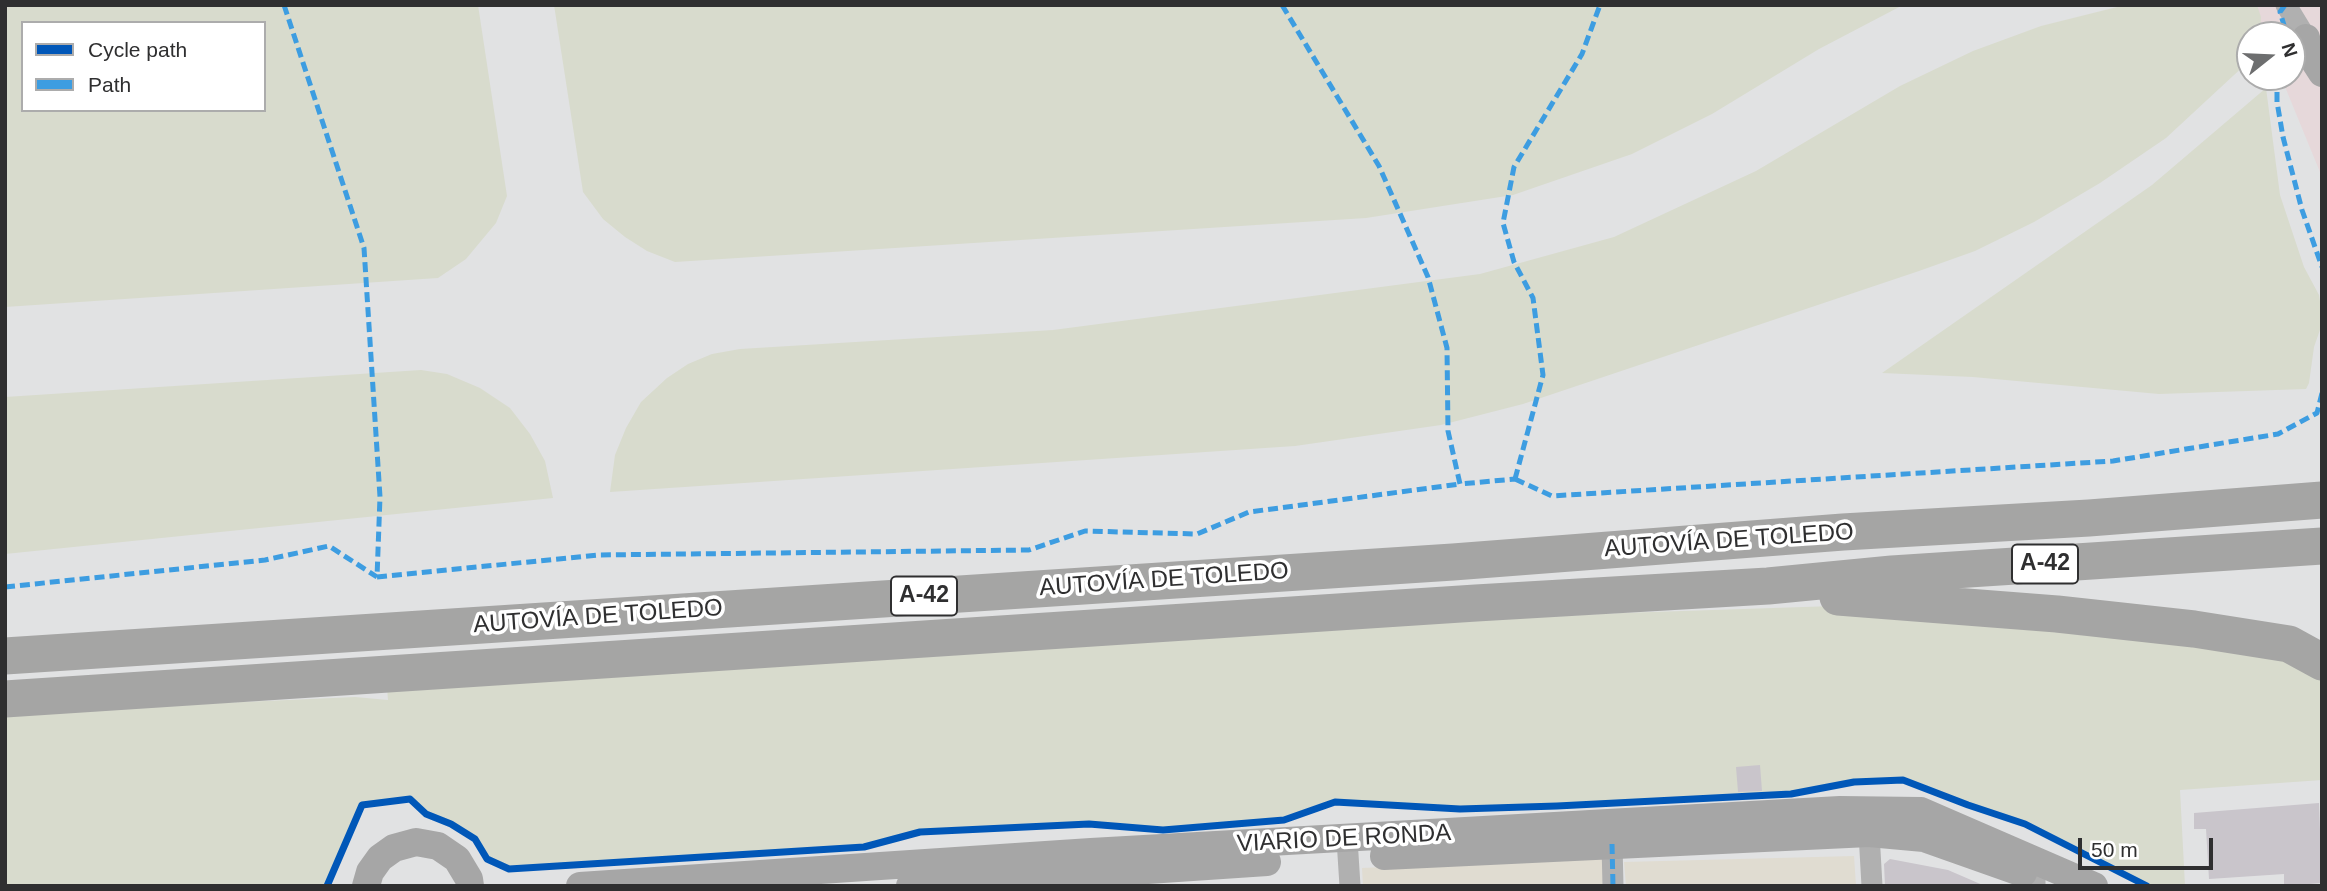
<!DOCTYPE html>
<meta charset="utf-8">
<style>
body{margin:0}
#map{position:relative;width:2327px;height:891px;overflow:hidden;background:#e1e2e3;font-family:Helvetica,sans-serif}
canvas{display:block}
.frame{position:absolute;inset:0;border:7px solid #2f2f30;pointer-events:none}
.legend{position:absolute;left:21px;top:21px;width:245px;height:91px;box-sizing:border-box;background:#fff;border:2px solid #acacac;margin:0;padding:9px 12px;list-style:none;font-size:21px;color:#2f2f30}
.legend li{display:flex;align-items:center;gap:14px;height:35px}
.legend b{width:35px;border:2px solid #acacac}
.north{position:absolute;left:2236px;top:21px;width:70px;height:70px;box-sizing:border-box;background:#fff;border:2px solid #acacac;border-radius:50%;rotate:72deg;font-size:19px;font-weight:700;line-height:28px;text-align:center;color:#2f2f30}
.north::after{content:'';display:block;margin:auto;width:24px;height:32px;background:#6d6e6f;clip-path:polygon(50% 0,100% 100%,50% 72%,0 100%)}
.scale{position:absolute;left:2078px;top:838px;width:135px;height:32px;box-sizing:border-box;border:4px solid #2f2f30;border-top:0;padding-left:9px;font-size:21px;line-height:24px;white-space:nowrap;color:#2f2f30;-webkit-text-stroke:5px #fff;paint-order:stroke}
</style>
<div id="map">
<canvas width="2327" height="891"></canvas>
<div class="frame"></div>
<ul class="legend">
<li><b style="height:9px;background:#0057b8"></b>Cycle path</li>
<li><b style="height:9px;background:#3d9de1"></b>Path</li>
</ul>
<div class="north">N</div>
<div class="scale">50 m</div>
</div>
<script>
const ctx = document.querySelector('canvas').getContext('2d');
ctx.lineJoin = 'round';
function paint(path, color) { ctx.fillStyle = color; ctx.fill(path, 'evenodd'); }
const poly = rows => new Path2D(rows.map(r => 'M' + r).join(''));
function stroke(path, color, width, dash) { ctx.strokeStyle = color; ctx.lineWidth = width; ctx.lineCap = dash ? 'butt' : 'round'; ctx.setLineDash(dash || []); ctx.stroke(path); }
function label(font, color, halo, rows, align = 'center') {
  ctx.font = font + ' Helvetica,sans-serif'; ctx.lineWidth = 7; ctx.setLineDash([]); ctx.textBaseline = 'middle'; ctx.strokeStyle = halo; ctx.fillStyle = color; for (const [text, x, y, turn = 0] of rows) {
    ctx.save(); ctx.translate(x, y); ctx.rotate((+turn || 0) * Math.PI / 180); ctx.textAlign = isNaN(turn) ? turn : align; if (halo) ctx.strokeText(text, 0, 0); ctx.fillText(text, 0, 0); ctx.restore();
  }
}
paint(poly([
 [2251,5,2322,5,2322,177,2281,77,2292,77,2292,35,2264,35]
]), '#e6d8da');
paint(poly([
 [1854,856,1856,886,1626,886,1624,862],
 [1607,857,1608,886,1363,886,1362,868]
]), '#e0dcd1');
paint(poly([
 [5,5,478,5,507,196,496,223,466,259,438,278,5,307],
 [23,23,264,23,264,110,23,110],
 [554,5,1903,5,1819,49,1712,114,1632,154,1513,195,1366,218,675,262,647,251,625,237,603,219,583,192],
 [2125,5,2257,5,2261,17,2260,35,2250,35,2250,59,2247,63,2166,138,2100,183,2034,222,1975,251,1919,271,1523,404,1441,425,1295,446,610,492,615,455,626,428,641,402,667,378,688,364,712,354,740,349,1053,330,1480,274,1614,237,1756,171,1900,86,1973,51,2041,26],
 [2266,88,2280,195,2304,267,2319,295,2322,314,2322,324,2314,347,2309,383,2306,389,2159,394,1973,377,1882,373,2152,185],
 [421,370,447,374,480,388,510,408,530,434,545,461,553,498,5,554,5,397],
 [1925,603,2322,662,2322,780,2180,790,2185,886,2146,886,2025,824,1968,805,1903,780,1854,782,1791,794,1460,809,1335,802,1284,820,1163,830,1089,824,920,832,864,847,509,869,487,859,475,839,451,824,426,814,409,799,362,805,327,886,5,886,5,716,154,706,355,697,388,700,386,675,1622,613]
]), '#d8dbcd');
paint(poly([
 [1760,765,1762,791,1738,792,1736,767],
 [2319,803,2322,883,2284,886,2284,874,2209,879,2206,829,2194,829,2194,813],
 [1890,859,1948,870,1985,886,1885,886,1884,864]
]), '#c9c5cb');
stroke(poly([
 [2286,5,2306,38,2318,49],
 [1869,833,1872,886],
 [1347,839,1350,886],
 [1612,844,1613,886],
 [2035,877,2035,886]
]), '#b0b0b0', 21);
stroke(poly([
 [2306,38,2311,56,2322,73],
 [1384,856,1869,833,1924,838,2023,873],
 [366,886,370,872,380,858,394,848,416,842,438,846,457,859,469,879,470,886],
 [580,886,1091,852,1840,810,1921,811,2094,886],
 [910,886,1267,862]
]), '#a6a6a6', 28);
stroke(poly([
 [1838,597,2057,614,2194,629,2289,644,2322,662],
 [5,656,1453,562,1843,532,2089,518,2322,500],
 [5,699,1476,603,1768,586,1892,574,2322,546]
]), '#a5a5a4', 37);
stroke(poly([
 [284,5,364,248,380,497,377,577],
 [1282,5,1379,166,1428,277,1447,348,1448,431,1460,484,1515,479],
 [2285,5,2280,12,2287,35],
 [2277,77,2277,102,2283,137,2302,210,2322,267],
 [1515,479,1552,496,2113,461,2278,434,2317,413,2322,393],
 [1515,479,1543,375,1533,298,1514,262,1503,223,1514,167,1582,54,1600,5],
 [377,577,598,555,1029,550,1085,531,1197,534,1249,512,1460,484],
 [5,587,265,560,329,546,377,577],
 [1612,844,1613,886]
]), '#3d9de1', 5, [10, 5]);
stroke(poly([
 [327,886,362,805,410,799,426,814,451,824,475,839,487,859,509,869,864,847,920,832,1089,824,1163,830,1284,820,1335,802,1460,809,1557,806,1791,794,1854,782,1903,780,1968,805,2025,824,2147,886]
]), '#0057b8', 7);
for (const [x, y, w] of [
 [2045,564,66],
 [924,596,66]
]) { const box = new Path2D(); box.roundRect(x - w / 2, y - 19.5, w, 39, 5); ctx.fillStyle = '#fff'; ctx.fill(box); stroke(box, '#2f2f30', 2); }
label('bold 23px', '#2f2f30', null, [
 ["A-42",2045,564],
 ["A-42",924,596]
]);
label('24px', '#2f2f30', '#fff', [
 ["AUTOVÍA DE TOLEDO",1729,541,-4],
 ["AUTOVÍA DE TOLEDO",1164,580,-4],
 ["AUTOVÍA DE TOLEDO",598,617,-4],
 ["VIARIO DE RONDA",1344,839,-3]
]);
</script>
